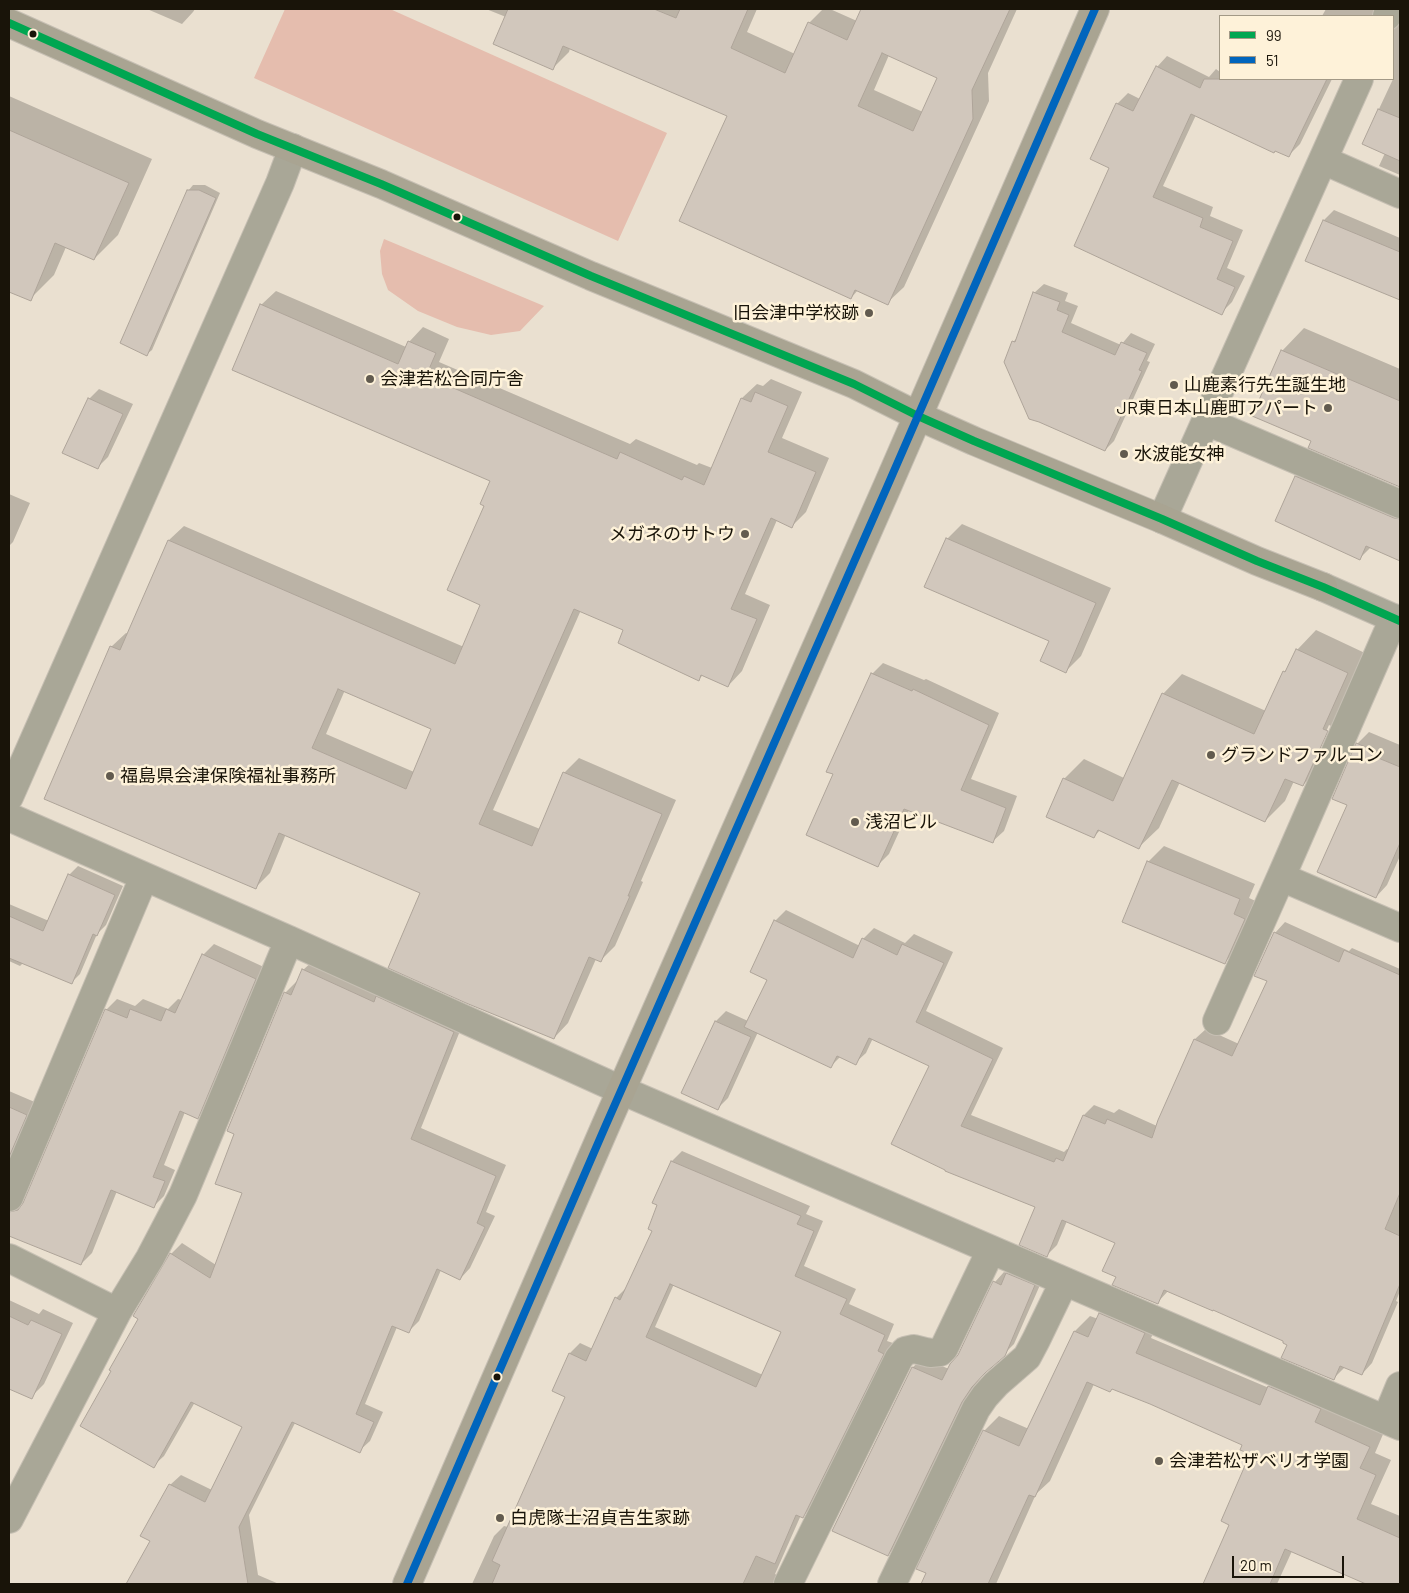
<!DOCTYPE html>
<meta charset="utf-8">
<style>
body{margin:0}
#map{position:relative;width:1409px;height:1593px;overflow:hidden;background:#eae0d0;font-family:Barlow,sans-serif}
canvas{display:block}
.frame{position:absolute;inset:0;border:10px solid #191409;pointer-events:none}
.legend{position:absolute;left:1219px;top:15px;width:175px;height:65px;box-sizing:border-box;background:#fef2d9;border:1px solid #a29986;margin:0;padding:6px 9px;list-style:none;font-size:15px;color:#191409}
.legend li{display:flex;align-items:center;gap:10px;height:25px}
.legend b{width:25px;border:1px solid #a29986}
.scale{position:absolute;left:1232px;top:1556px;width:112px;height:22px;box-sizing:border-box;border:2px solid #191409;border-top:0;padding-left:6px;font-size:15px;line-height:18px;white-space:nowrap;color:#191409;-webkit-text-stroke:4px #fef2d9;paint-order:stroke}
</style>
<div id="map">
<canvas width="1409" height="1593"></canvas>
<div class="frame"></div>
<ul class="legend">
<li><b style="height:6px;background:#00a651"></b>99</li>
<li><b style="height:6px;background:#0065bd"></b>51</li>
</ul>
<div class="scale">20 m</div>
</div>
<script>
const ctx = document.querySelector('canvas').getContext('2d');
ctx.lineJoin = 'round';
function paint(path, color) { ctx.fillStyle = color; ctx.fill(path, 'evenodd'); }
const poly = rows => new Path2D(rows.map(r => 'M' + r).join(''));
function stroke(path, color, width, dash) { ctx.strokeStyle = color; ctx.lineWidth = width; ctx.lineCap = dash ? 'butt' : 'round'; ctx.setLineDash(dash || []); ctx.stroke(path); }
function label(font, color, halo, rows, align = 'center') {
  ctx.font = font + ' Barlow,"Noto Sans JP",sans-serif'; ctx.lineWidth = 5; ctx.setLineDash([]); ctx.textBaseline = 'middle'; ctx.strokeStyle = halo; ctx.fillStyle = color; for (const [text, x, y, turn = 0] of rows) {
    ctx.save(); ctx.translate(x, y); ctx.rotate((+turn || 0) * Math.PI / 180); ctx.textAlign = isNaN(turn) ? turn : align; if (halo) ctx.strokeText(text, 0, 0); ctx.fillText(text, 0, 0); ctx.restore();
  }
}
paint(poly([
 [285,9,390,9,667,133,618,241,254,78],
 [384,239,544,306,520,331,491,335,457,327,418,311,388,290,382,274,380,251]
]), '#e5bdae');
paint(poly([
 [147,9,195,9,193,12,182,24],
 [486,9,757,9,747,32,795,54,809,23,823,9,830,9,857,21,863,9,1017,9,988,73,989,101,904,287,887,303,858,290,851,298,728,116,570,48,569,52,553,68,506,17],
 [889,55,938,77,923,112,874,90],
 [1326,9,1383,9,1387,16,1322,16],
 [1393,20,1400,21,1400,175,1379,166,1385,153,1363,143,1394,77],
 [1167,56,1209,77,1216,69,1220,72,1220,79,1332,79,1300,144,1289,155,1196,115,1163,186,1213,207,1210,216,1243,230,1227,268,1245,276,1232,302,1221,313,1111,168,1117,104,1128,93,1140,99,1157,67],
 [9,96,152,159,118,235,94,259,66,247,54,275,30,299,9,290],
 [193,185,205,185,220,193,152,350,147,354,188,191],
 [1334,210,1400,238,1400,298,1367,284,1324,220],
 [1044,284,1068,293,1065,301,1078,306,1071,323,1121,345,1131,333,1155,344,1147,361,1150,362,1114,441,1105,450,1013,342,1018,337,1034,293],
 [276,291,406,347,409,342,423,327,449,339,439,362,630,444,636,439,697,465,699,463,712,468,742,398,757,384,763,386,771,379,802,392,782,438,829,458,806,512,792,526,777,520,745,594,770,605,742,671,728,686,703,675,699,679,625,629,581,610,493,810,540,829,564,773,579,758,676,800,641,881,643,882,615,946,600,961,596,959,568,1023,554,1038,422,892,286,834,270,873,256,887,111,647,126,633,129,634,169,540,184,526,464,647,482,604,486,505,492,481,261,305],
 [345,690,433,728,414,772,326,734],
 [1304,328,1400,369,1400,486,1310,447,1313,440,1282,351],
 [99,389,133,404,108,457,97,468,89,399],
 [1319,455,1400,489,1400,559,1371,547,1359,559,1296,477],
 [9,494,30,503,13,542,9,546],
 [962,524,1111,588,1081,656,1066,671,1051,640,947,539],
 [1316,630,1367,654,1323,765,1303,785,1294,781,1285,801,1265,821,1180,782,1159,828,1139,847,1100,830,1094,837,1064,779,1084,759,1124,778,1163,694,1182,674,1266,711,1284,672,1290,666,1297,650],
 [1329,725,1331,726,1315,763,1312,763],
 [883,663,924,680,926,679,999,713,971,779,1017,796,1004,831,992,842,909,810,889,854,878,865,834,774,872,674],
 [1369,732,1400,745,1400,856,1387,885,1376,897,1349,804,1357,744],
 [1164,846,1255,884,1249,898,1260,903,1240,947,1225,962,1124,921,1148,862],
 [78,866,123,886,106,925,97,934,80,974,72,982,23,963,20,966,9,961,9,904,49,921,69,875],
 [786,910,860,946,863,939,874,928,905,943,914,934,953,952,926,1011,1003,1048,971,1115,1064,1152,1067,1149,1069,1149,1084,1115,1094,1105,1114,1113,1119,1109,1157,1126,1195,1039,1206,1029,1239,1044,1269,980,1275,933,1285,922,1349,951,1352,948,1400,969,1400,1291,1396,1301,1398,1302,1372,1363,1362,1374,1345,1367,1333,1379,1285,1340,1169,1290,1157,1303,1117,1277,1117,1242,1067,1221,1057,1245,1047,1255,1036,1207,947,1169,931,1066,873,1038,866,1053,855,1063,841,1056,831,1066,758,1032,728,1098,718,1108,683,1092,716,1021,726,1011,748,1021,768,979,775,921],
 [214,944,266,968,209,1106,198,1117,185,1112,164,1165,175,1170,164,1196,153,1207,117,1191,92,1253,81,1264,9,1235,9,1196,15,1201,26,1201,106,1010,117,999,135,1006,143,999,168,1009,178,999,182,1000,203,955],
 [314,960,464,1021,421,1128,506,1165,486,1212,495,1216,470,1268,460,1279,441,1270,419,1321,409,1331,397,1327,365,1404,383,1412,370,1441,359,1451,295,1423,249,1515,258,1575,279,1584,128,1584,152,1541,170,1485,181,1475,212,1490,244,1427,195,1402,164,1456,153,1466,140,1319,171,1254,182,1243,216,1265,243,1192,235,1133,228,1130,285,993,296,982,297,983,303,970],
 [9,1091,37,1103,9,1171],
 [682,1151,810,1206,806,1214,823,1221,804,1266,856,1289,849,1304,894,1324,887,1341,893,1343,813,1506,803,1516,801,1515,775,1574,783,1578,787,1584,472,1584,494,1536,504,1526,508,1527,567,1396,553,1390,570,1353,580,1343,593,1349,616,1298,626,1288,653,1230,658,1205,654,1203,672,1161],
 [674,1284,782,1332,763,1375,655,1327],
 [1017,1264,1044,1276,1014,1344,982,1376,971,1391,897,1545,888,1555,833,1530,913,1367,923,1358,949,1369,959,1355,995,1282,1004,1272,1008,1274],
 [1116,1299,1160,1318,1151,1338,1269,1388,1285,1372,1384,1432,1375,1453,1391,1460,1371,1504,1400,1516,1400,1584,1369,1584,1292,1551,1277,1584,1204,1584,1230,1524,1252,1454,1243,1445,1150,1403,1113,1388,1110,1391,1094,1384,1050,1481,1036,1494,996,1584,923,1584,984,1431,999,1416,1029,1429,1075,1331,1090,1316,1098,1319,1100,1314],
 [9,1300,39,1314,43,1309,73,1323,44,1384,33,1395,9,1383]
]), '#0003');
const building = poly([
 [508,9,654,9,676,18,680,9,748,9,731,48,785,73,808,22,847,40,861,9,1010,9,972,90,973,119,888,305,855,290,851,299,679,221,727,116,563,46,553,70,493,44,508,9],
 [882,53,937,78,913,131,858,106,882,53],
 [1156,66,1200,88,1204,79,1327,79,1289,157,1275,151,1274,153,1191,114,1153,197,1203,218,1200,227,1233,241,1217,279,1235,287,1222,315,1074,246,1109,168,1090,159,1116,103,1133,111,1156,66],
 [1378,109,1400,118,1400,161,1362,144,1378,109],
 [9,130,129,183,94,260,55,243,31,301,9,292,9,130],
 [187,190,199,190,216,198,147,356,120,343,187,190],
 [1323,220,1400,252,1400,300,1305,261,1323,220],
 [1033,292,1060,302,1057,310,1069,315,1062,332,1115,355,1121,342,1147,353,1139,370,1142,371,1105,451,1039,422,1029,419,1004,362,1012,341,1015,342,1033,292],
 [260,304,398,364,408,341,436,353,426,376,617,459,620,452,682,480,684,476,704,485,741,398,751,402,755,392,788,406,768,452,816,472,792,528,771,518,731,609,757,619,728,687,701,675,699,681,618,643,623,630,574,609,479,824,532,846,563,772,662,814,628,896,630,896,601,962,589,957,554,1039,466,1003,388,968,420,893,279,833,256,889,44,799,110,646,120,650,168,540,455,664,480,605,447,590,484,506,480,504,490,481,232,370,260,304],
 [338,689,431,729,406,789,312,748,338,689],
 [1281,350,1400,401,1400,487,1308,448,1311,441,1252,416,1281,350],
 [88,398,123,414,98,469,62,453,88,398],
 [1295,476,1394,518,1400,519,1400,561,1366,546,1360,560,1275,521,1295,476],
 [946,538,1096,603,1066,673,1040,661,1049,641,924,587,946,538],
 [1296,649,1348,673,1323,729,1328,731,1303,786,1285,779,1265,822,1172,780,1139,849,1098,830,1094,838,1046,817,1063,778,1113,801,1162,693,1254,734,1283,671,1285,672,1296,649],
 [871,673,912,691,913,689,989,725,961,790,1006,808,993,843,904,809,878,867,806,835,833,774,826,772,871,673],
 [1356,743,1373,750,1371,755,1400,767,1400,843,1376,898,1317,872,1347,805,1332,799,1356,743],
 [1147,861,1240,899,1234,914,1245,919,1225,964,1122,922,1147,861],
 [68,874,115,895,97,936,93,934,72,984,9,958,9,916,43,931,68,874],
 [774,920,853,958,862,938,897,955,902,944,944,963,916,1022,993,1059,961,1126,1054,1162,1056,1158,1063,1161,1083,1115,1105,1124,1107,1119,1152,1138,1158,1120,1194,1039,1232,1056,1267,981,1254,976,1274,932,1339,962,1344,950,1400,975,1400,1193,1385,1229,1400,1236,1400,1284,1362,1375,1340,1366,1334,1380,1281,1358,1287,1345,1283,1343,1283,1341,1213,1310,1213,1311,1164,1290,1158,1304,1112,1285,1116,1277,1102,1271,1115,1243,1062,1220,1047,1257,1019,1245,1035,1207,945,1171,945,1170,891,1144,929,1066,869,1038,856,1065,837,1056,831,1068,744,1027,767,980,750,972,774,920],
 [202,954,256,979,198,1119,180,1111,153,1177,165,1181,154,1208,111,1190,81,1265,9,1236,9,1212,18,1210,23,1203,105,1009,127,1018,130,1009,161,1021,166,1009,175,1013,202,954],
 [302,969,374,1002,376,996,454,1032,411,1139,496,1176,477,1223,485,1227,460,1280,437,1269,409,1333,392,1326,356,1414,374,1422,360,1453,292,1422,239,1527,248,1584,126,1584,150,1541,140,1536,169,1484,205,1502,242,1427,191,1402,154,1468,80,1426,111,1371,109,1370,138,1319,133,1316,170,1253,210,1278,242,1193,215,1184,234,1134,227,1131,284,992,291,995,302,969],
 [715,1021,751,1037,718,1110,681,1093,715,1021],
 [9,1107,27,1115,9,1157,9,1107],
 [671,1161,801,1216,797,1224,814,1231,795,1276,847,1299,840,1314,885,1335,878,1351,884,1354,803,1518,796,1515,775,1564,756,1556,743,1584,492,1584,500,1565,492,1561,565,1397,552,1391,569,1353,586,1361,615,1297,620,1300,652,1231,648,1229,657,1205,652,1203,671,1161],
 [670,1284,781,1332,756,1387,646,1337,670,1284],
 [1006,1273,1035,1285,1005,1356,985,1373,972,1387,962,1402,888,1556,832,1531,912,1367,942,1380,950,1364,958,1355,993,1281,1001,1285,1006,1273],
 [1099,1313,1145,1333,1136,1353,1260,1405,1268,1386,1321,1409,1315,1422,1370,1447,1360,1468,1376,1475,1357,1519,1400,1538,1400,1584,1366,1584,1285,1549,1270,1584,1203,1584,1229,1525,1221,1521,1250,1454,1240,1450,1242,1445,1150,1404,1112,1389,1110,1392,1087,1382,1035,1497,1029,1495,988,1584,921,1584,926,1573,916,1569,983,1430,1019,1446,1074,1331,1088,1337,1099,1313],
 [9,1316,28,1325,31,1320,62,1334,32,1399,9,1389,9,1316]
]);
paint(building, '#d1c7bc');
stroke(building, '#aea499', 1);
const street = poly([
 [1387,16,1390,9],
 [1323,160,1400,194],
 [1206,421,1400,504],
 [1162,519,1359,79],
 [1323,587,1400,621],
 [1394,618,1281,877,1400,928],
 [9,797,280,183,293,148],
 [9,817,289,940,621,1090,1400,1426],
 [1217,1021,1281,877],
 [9,1197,144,877],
 [9,1258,117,1312],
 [1386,1420,1400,1386],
 [9,1519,117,1312,150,1258,183,1195,289,940],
 [788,1584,899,1358,905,1351,914,1349,930,1353,940,1352,944,1348,991,1250],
 [892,1584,976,1409,985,1396,996,1384,1027,1357,1036,1340,1064,1282]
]);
const secondary = poly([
 [9,23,257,134,381,184,591,276,854,384,918,416,974,441,1162,519,1257,561,1323,587]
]);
const highway = poly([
 [407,1584,605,1127,887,487,1095,9]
]);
stroke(street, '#c6bfb3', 30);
stroke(secondary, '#c6bfb3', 30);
stroke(highway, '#c6bfb3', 30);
stroke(street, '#a9a797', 28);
stroke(secondary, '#a9a492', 28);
stroke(highway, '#a9a492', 28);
stroke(poly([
 [9,23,257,134,381,184,591,276,854,384,918,416,974,441,1162,519,1257,561,1323,587,1400,621]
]), '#00a651', 8);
stroke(poly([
 [407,1584,605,1127,887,487,1095,9]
]), '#0065bd', 8);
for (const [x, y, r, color] of [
 [33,34,4.5,"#191409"],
 [457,217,4.5,"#191409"],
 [869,313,5,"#625b4f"],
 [370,379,5,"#625b4f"],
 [1174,385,5,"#625b4f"],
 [1328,408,5,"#625b4f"],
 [1124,454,5,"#625b4f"],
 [745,534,5,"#625b4f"],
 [1211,755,5,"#625b4f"],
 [110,776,5,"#625b4f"],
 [855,822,5,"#625b4f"],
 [497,1377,4.5,"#191409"],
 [1159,1461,5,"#625b4f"],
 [500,1518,5,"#625b4f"]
]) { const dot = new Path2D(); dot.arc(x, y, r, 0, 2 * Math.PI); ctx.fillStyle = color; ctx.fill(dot); stroke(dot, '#fef2d9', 2); }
label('18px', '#191409', '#fef2d9', [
 ["旧会津中学校跡",859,313,"right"],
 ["会津若松合同庁舎",380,379],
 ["山鹿素行先生誕生地",1184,385],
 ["JR東日本山鹿町アパート",1318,408,"right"],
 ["水波能女神",1134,454],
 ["メガネのサトウ",735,534,"right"],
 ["グランドファルコン",1221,755],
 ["福島県会津保険福祉事務所",120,776],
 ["浅沼ビル",865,822],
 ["会津若松ザベリオ学園",1169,1461],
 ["白虎隊士沼貞吉生家跡",510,1518]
], 'left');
</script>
